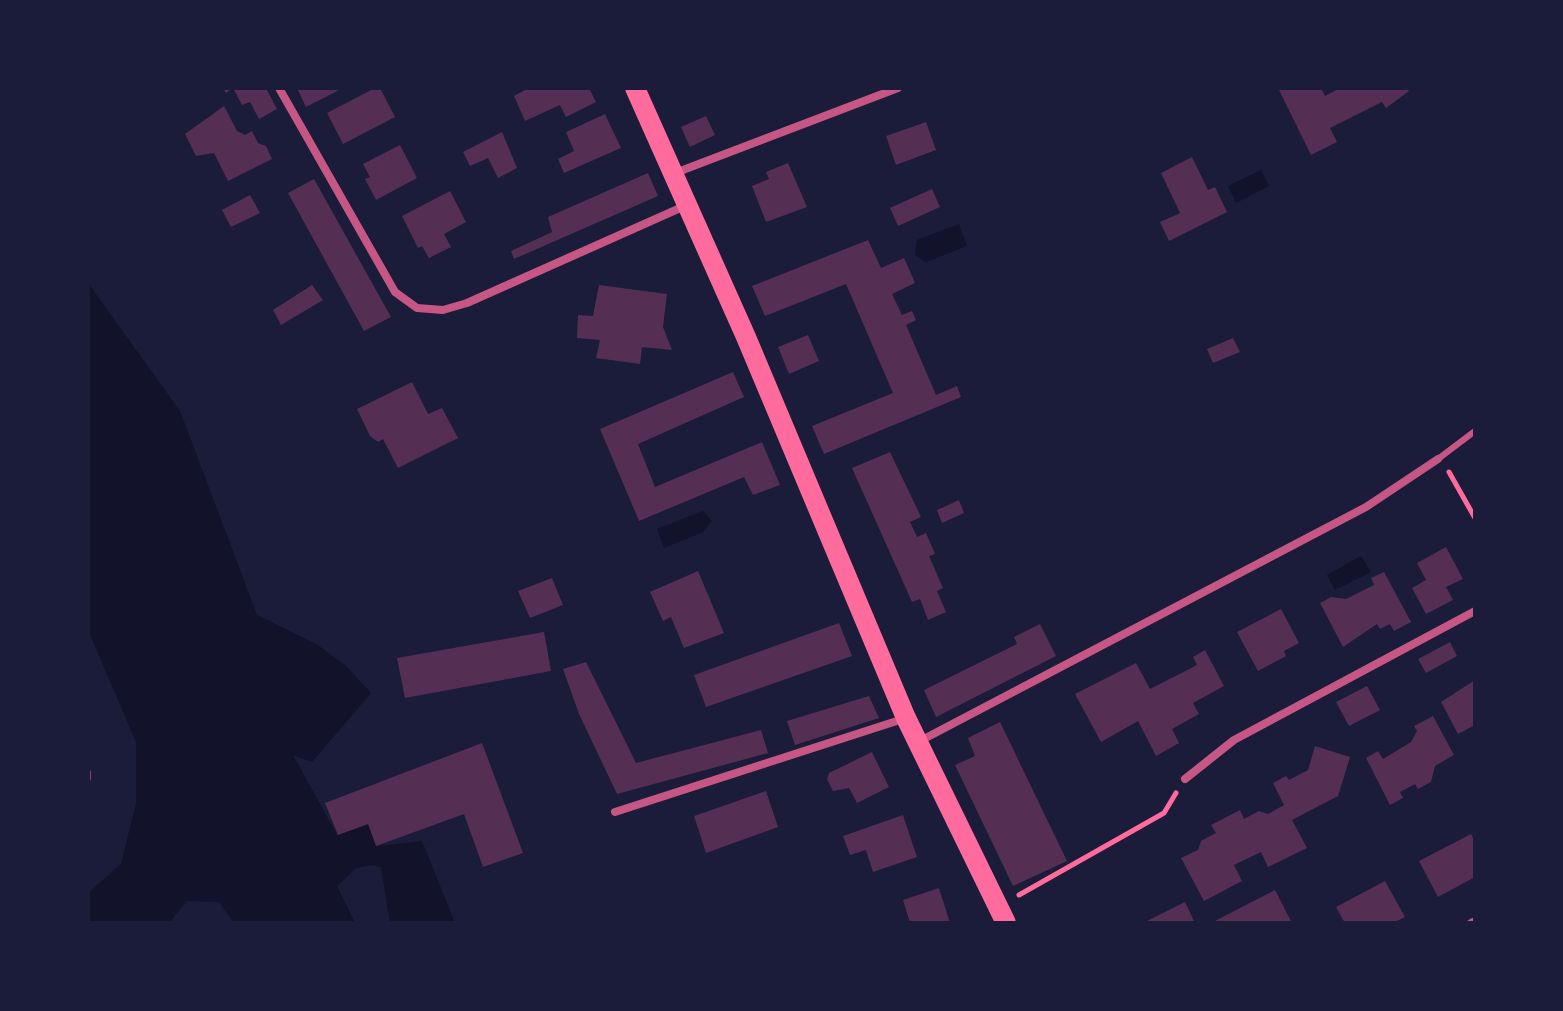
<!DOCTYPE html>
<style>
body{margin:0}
#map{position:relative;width:1563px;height:1011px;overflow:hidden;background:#1b1b3a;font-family:Raleway,sans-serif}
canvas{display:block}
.frame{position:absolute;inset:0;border:90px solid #1b1b3a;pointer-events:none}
</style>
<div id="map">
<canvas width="1563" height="1011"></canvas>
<div class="frame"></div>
</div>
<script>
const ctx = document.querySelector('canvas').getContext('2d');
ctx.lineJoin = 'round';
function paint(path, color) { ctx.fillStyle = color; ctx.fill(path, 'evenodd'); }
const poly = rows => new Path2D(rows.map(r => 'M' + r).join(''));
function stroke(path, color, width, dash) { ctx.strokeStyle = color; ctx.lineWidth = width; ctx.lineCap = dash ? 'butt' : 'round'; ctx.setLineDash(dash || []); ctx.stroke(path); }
paint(poly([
 [1261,170,1269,186,1236,203,1228,186],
 [959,224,967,246,926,262,915,255,917,240],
 [88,283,180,411,257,615,318,645,347,667,371,693,312,762,293,755,337,835,368,824,377,846,422,841,455,923,390,923,381,867,371,865,356,868,337,886,355,923,234,923,219,902,187,901,169,923,88,923,88,893,121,864,136,803,136,742,88,630],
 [703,511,712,521,703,532,664,548,657,529],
 [1361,556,1371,572,1335,590,1327,575]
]), '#12122b');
paint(poly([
 [223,88,266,88,277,109,259,119,250,102,242,105,233,88,226,93],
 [297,88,343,88,306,107],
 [375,88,380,88,395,117,343,144,327,113],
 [589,88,596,102,566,117,560,105,525,121,514,96,529,88],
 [1278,88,1321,88,1325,96,1340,88,1407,88,1409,91,1386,108,1382,102,1330,128,1337,142,1311,155],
 [224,106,237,131,245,135,252,131,258,143,266,146,272,159,228,181,214,153,196,156,185,134],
 [605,114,621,148,564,173,558,159,574,151,566,132],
 [706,116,715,135,690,147,681,127],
 [926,122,936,150,896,165,886,136],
 [502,132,517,168,498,178,488,158,470,166,463,152],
 [400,145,417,178,376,200,365,179,370,177,363,164],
 [1192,157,1208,190,1215,187,1227,212,1169,241,1160,222,1180,213,1161,173],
 [788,163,807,207,766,222,752,186,769,179,766,172],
 [648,173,658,196,514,259,511,251,552,232,548,217],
 [314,179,391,317,364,331,288,193],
 [932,189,940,207,898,226,890,208],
 [450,191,466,222,444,234,451,247,429,258,422,246,418,248,402,216],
 [250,195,260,213,231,227,222,210],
 [868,240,881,268,904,258,915,283,892,294,902,315,912,311,916,320,906,325,936,395,957,386,961,397,824,454,812,426,893,393,846,284,765,316,752,286],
 [312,285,323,300,281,325,273,310],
 [599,285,667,294,663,327,672,350,642,347,640,364,596,358,600,340,577,338,578,315,593,316],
 [808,335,819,361,789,374,778,347],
 [1233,338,1240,352,1213,363,1207,349],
 [733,372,744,397,638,444,655,487,762,442,780,485,753,495,744,477,639,521,600,429],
 [412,382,428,414,442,408,458,438,398,468,383,439,378,442,370,436,357,409],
 [890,452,921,517,910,522,917,537,926,533,935,554,929,556,943,588,937,591,946,612,928,620,920,599,912,602,852,468],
 [959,500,964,513,942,523,937,510],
 [1446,547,1463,579,1446,587,1453,600,1426,614,1412,588,1426,580,1417,563],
 [698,571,724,633,684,648,671,617,663,621,650,592],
 [1384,572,1411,622,1394,631,1390,624,1380,629,1377,624,1343,647,1320,603,1331,597,1346,599,1374,585,1371,578],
 [552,578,563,605,530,618,518,591],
 [1281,609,1299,643,1284,651,1286,656,1258,671,1237,632],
 [839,623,852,656,706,707,694,675],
 [1040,624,1056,656,936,717,924,690,1017,644,1014,637],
 [544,632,551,671,405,698,397,658],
 [1450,642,1457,656,1426,673,1418,659],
 [1205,650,1224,686,1193,703,1199,714,1172,729,1179,743,1156,756,1138,721,1101,742,1075,694,1136,663,1150,689,1197,665,1193,657],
 [586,662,636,763,761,730,768,753,617,794,579,714,563,669],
 [1475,680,1475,725,1458,734,1441,702],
 [1367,686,1380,710,1349,726,1336,702],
 [869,696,879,718,795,745,787,721],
 [1433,716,1454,755,1435,766,1431,782,1418,789,1415,784,1400,792,1403,798,1390,805,1366,758,1378,751,1383,759,1411,742,1417,731,1414,726],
 [1000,722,1067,861,1013,886,955,765,975,756,968,738],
 [482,743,523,853,483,867,464,814,376,846,368,824,338,835,325,803],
 [1315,746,1350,757,1338,796,1292,820,1307,848,1268,867,1261,852,1234,865,1242,881,1204,901,1181,858,1198,850,1201,841,1216,833,1211,825,1240,810,1244,819,1259,811,1268,814,1284,805,1273,783,1286,776,1289,780,1308,770],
 [872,752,889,787,857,803,849,788,833,791,827,779,829,773],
 [766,791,778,827,706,853,694,816],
 [903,815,917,857,873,872,866,850,850,855,843,836],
 [1471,834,1475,842,1475,877,1438,897,1419,861],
 [1385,881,1405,917,1393,923,1345,923,1336,907],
 [939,888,950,923,910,923,903,900],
 [1275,890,1292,923,1211,923],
 [1185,902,1195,923,1143,923]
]), '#542f53');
stroke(poly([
 [1449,472,1475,518],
 [88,772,88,779],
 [1019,895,1164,813,1176,793]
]), '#ff6b9d', 5);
stroke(poly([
 [1438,459,1475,431]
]), '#c65784', 6);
stroke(poly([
 [279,88,395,292,417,308,443,310,467,303,687,205],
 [675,173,898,88],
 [918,742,1366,507,1438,459],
 [1185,779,1234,740,1475,611],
 [615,812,903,719],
 [1471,923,1475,921]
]), '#c65784', 8);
stroke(poly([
 [635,88,746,337,906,718,1006,923]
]), '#ff6b9d', 20);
</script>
